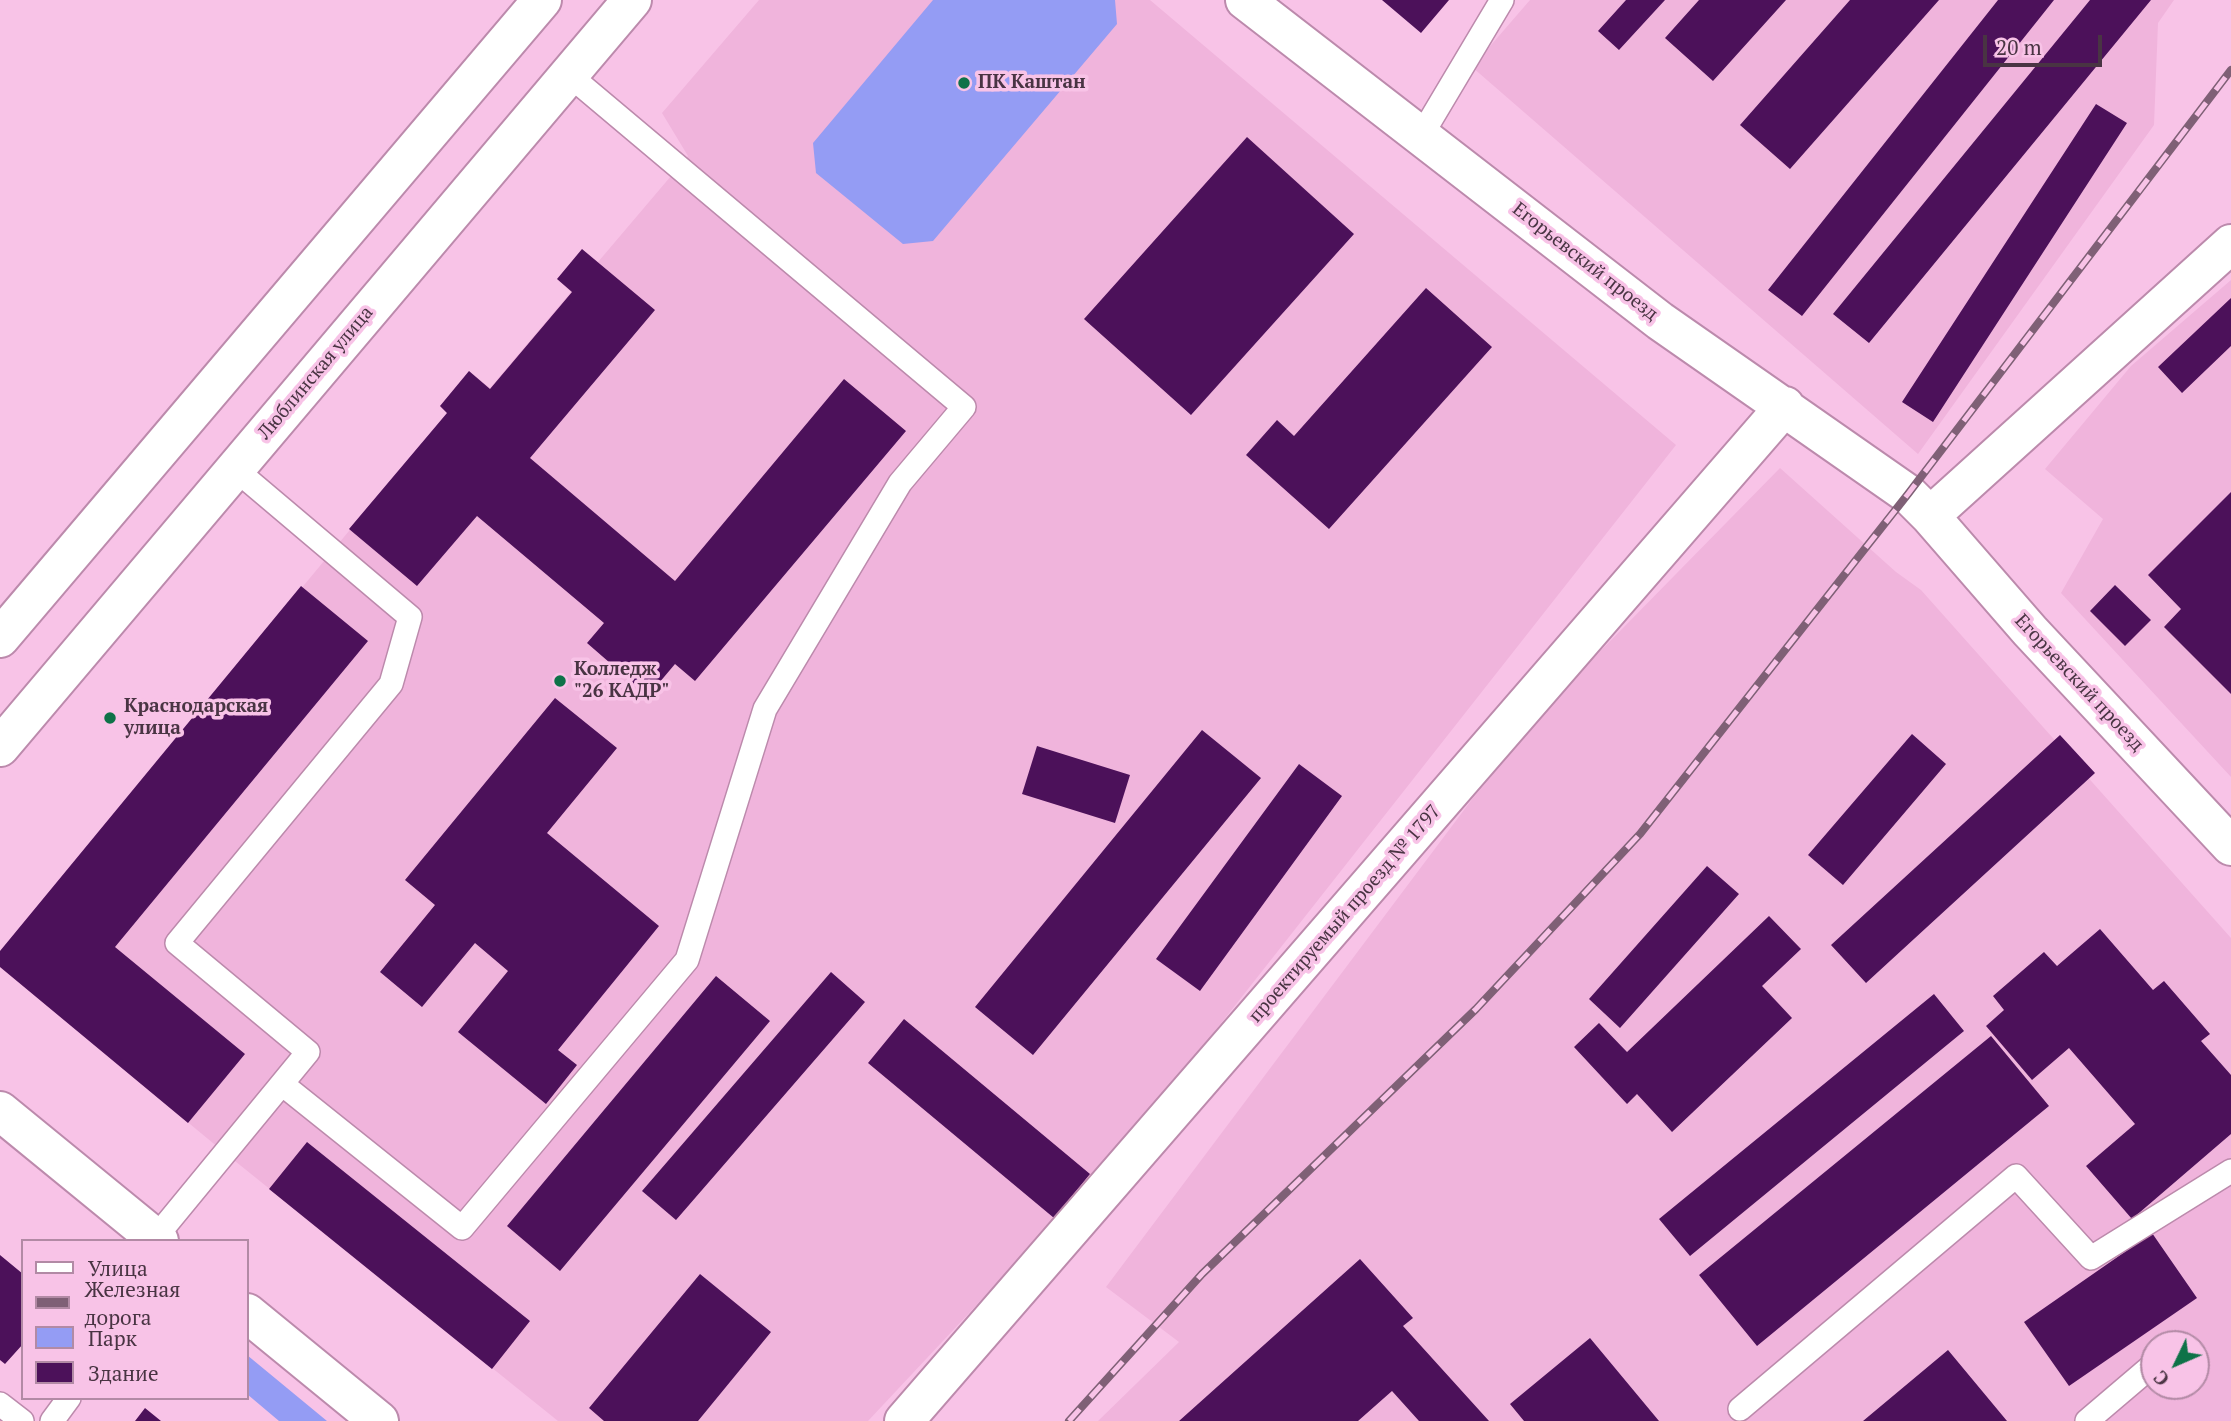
<!DOCTYPE html>
<meta charset="utf-8">
<style>
body{margin:0}
#map{position:relative;width:2231px;height:1421px;overflow:hidden;background:#f8c3e7;font-family:"PT Serif",serif}
canvas{display:block}
.legend{position:absolute;left:21px;top:1239px;width:228px;height:161px;box-sizing:border-box;background:#f8c3e7;border:2px solid #b28aa5;margin:0;padding:9px 12px;list-style:none;font-size:21px;color:#493443}
.legend li{display:flex;align-items:center;gap:14px;height:35px}
.legend b{width:35px;border:2px solid #b28aa5}
.north{position:absolute;left:2140px;top:1330px;width:70px;height:70px;box-sizing:border-box;background:#f8c3e7;border:2px solid #b28aa5;border-radius:50%;rotate:226deg;font-size:19px;font-weight:700;line-height:28px;text-align:center;color:#493443}
.north::after{content:'';display:block;margin:auto;width:24px;height:32px;background:#0e7248;clip-path:polygon(50% 0,100% 100%,50% 72%,0 100%)}
.scale{position:absolute;left:1983px;top:35px;width:119px;height:32px;box-sizing:border-box;border:4px solid #493443;border-top:0;padding-left:9px;font-size:21px;line-height:24px;white-space:nowrap;color:#493443;-webkit-text-stroke:5px #f8c3e7;paint-order:stroke}
</style>
<div id="map">
<canvas width="2231" height="1421"></canvas>
<ul class="legend">
<li><b style="height:9px;background:#fff"></b>Улица</li>
<li><b style="height:9px;background:#7f6076"></b>Железная дорога</li>
<li><b style="height:19px;background:#949cf4"></b>Парк</li>
<li><b style="height:19px;background:#4c115a"></b>Здание</li>
</ul>
<div class="north">С</div>
<div class="scale">20 m</div>
</div>
<script>
const ctx = document.querySelector('canvas').getContext('2d');
ctx.lineJoin = 'round';
function paint(path, color) { ctx.fillStyle = color; ctx.fill(path, 'evenodd'); }
const poly = rows => new Path2D(rows.map(r => 'M' + r).join(''));
function stroke(path, color, width, dash) { ctx.strokeStyle = color; ctx.lineWidth = width; ctx.lineCap = dash ? 'butt' : 'round'; ctx.setLineDash(dash || []); ctx.stroke(path); }
function label(font, color, halo, rows, align = 'center') {
  ctx.font = font + ' "PT Serif",serif'; ctx.lineWidth = 7; ctx.setLineDash([]); ctx.textBaseline = 'middle'; ctx.strokeStyle = halo; ctx.fillStyle = color; for (const [text, x, y, turn = 0] of rows) {
    ctx.save(); ctx.translate(x, y); ctx.rotate((+turn || 0) * Math.PI / 180); ctx.textAlign = isNaN(turn) ? turn : align; if (halo) ctx.strokeText(text, 0, 0); ctx.fillText(text, 0, 0); ctx.restore();
  }
}
paint(poly([
 [759,0,1150,0,1676,445,1119,1153,868,1421,558,1421,225,1153,0,967,0,951,447,413,440,406,469,371,490,388,571,292,557,279,582,249,598,262,688,156,662,113],
 [1530,0,2174,0,2158,23,2154,125,1918,454,1472,67],
 [2231,280,2231,777,2061,593,2103,519,2045,469,2131,366],
 [1780,468,1896,572,1921,590,2231,938,2231,1421,1098,1421,1179,1342,1106,1287,1473,798,1568,684],
 [2154,1344,2196,1344,2196,1386,2154,1386]
]), '#f0b4dc');
paint(poly([
 [933,0,1115,0,1117,24,933,241,903,244,816,173,813,143],
 [247,1355,327,1421,279,1421,247,1394]
]), '#949cf4');
paint(poly([
 [1382,0,1449,0,1421,33],
 [1626,0,1665,0,1619,50,1598,31],
 [1699,0,1786,0,1713,81,1665,38],
 [1850,0,1939,0,1790,169,1740,125],
 [1998,0,2054,0,1802,316,1768,290],
 [2090,0,2151,0,1869,343,1833,314],
 [2096,104,2127,123,1933,422,1902,402],
 [1247,137,1354,234,1191,415,1084,319],
 [582,249,655,310,530,458,675,581,844,379,906,431,695,681,675,664,648,696,587,643,604,623,477,516,417,586,349,529,447,413,440,406,469,371,490,389,572,292,557,279],
 [1426,288,1492,347,1329,529,1246,455,1277,420,1294,436],
 [2231,298,2231,346,2182,393,2158,367],
 [2231,492,2231,694,2164,627,2181,609,2148,575],
 [2115,585,2151,620,2125,646,2090,611],
 [301,586,368,641,115,947,245,1054,188,1123,0,967,0,951],
 [555,698,617,748,547,833,659,926,558,1050,577,1065,546,1104,458,1032,508,971,475,943,422,1007,380,972,435,905,405,880],
 [1202,730,1261,778,1033,1055,975,1007],
 [1912,734,1946,764,1843,885,1808,855],
 [2060,735,2095,773,1866,983,1831,945],
 [1037,746,1130,775,1115,823,1022,794],
 [1299,764,1342,796,1200,991,1156,959],
 [1707,866,1739,894,1620,1028,1589,999],
 [1769,916,1801,949,1762,986,1792,1018,1672,1132,1637,1094,1627,1104,1574,1047,1599,1023,1627,1052],
 [2100,929,2153,990,2164,981,2210,1034,2201,1041,2231,1075,2231,1134,2132,1219,2086,1166,2135,1124,2069,1048,2032,1080,1986,1026,2004,1010,1993,996,2044,952,2057,966],
 [831,972,865,1002,676,1220,642,1191],
 [716,976,770,1021,560,1271,507,1226],
 [1934,994,1964,1031,1690,1256,1659,1219],
 [904,1019,1090,1174,1054,1218,868,1063],
 [1991,1036,2049,1106,1757,1346,1699,1275],
 [307,1142,530,1321,492,1369,269,1189],
 [2152,1233,2197,1298,2069,1386,2024,1322],
 [0,1255,23,1274,23,1344,5,1364,0,1360],
 [1360,1259,1413,1318,1403,1326,1489,1421,1419,1421,1392,1391,1358,1421,1179,1421],
 [700,1274,771,1332,698,1421,604,1421,589,1408],
 [1590,1338,1659,1421,1524,1421,1510,1404],
 [1948,1350,2007,1421,1863,1421],
 [145,1408,161,1421,135,1421]
]), '#4c115a');
const lane = poly([
 [1421,136,1502,0],
 [282,1084,462,1228,687,960,765,709,900,483,964,407,568,74],
 [155,1238,308,1052,177,943,391,684,410,617,235,469],
 [0,1404,22,1421],
 [1740,1409,2016,1176,2091,1258,2231,1171],
 [52,1421,69,1398],
 [2087,1421,2154,1364]
]);
const street = poly([
 [1245,0,1660,321,1908,494,1930,516,2030,631,2231,846],
 [1930,516,2231,244],
 [904,1421,1785,406]
]);
const secondary = poly([
 [0,1111,159,1241],
 [247,1313,379,1421]
]);
const primary = poly([
 [0,638,542,0],
 [0,747,632,0]
]);
stroke(lane, '#bc8aac', 26);
stroke(street, '#bc8aac', 42);
stroke(secondary, '#bc8aac', 42);
stroke(primary, '#bc8aac', 42);
stroke(lane, '#fff', 23);
stroke(street, '#fff', 38);
stroke(secondary, '#fff', 38);
stroke(primary, '#fff', 38);
const rail = poly([
 [1069,1421,1202,1274,1476,1009,1640,834,1908,494,2231,70]
]);
stroke(rail, '#7f6076', 8);
stroke(rail, '#f8c3e7', 5, [16]);
for (const [x, y, r, color] of [
 [964,83,7,"#0e7248"],
 [560,681,7,"#0e7248"],
 [110,718,7,"#0e7248"]
]) { const dot = new Path2D(); dot.arc(x, y, r, 0, 2 * Math.PI); ctx.fillStyle = color; ctx.fill(dot); stroke(dot, '#f8c3e7', 2.5); }
label('bold 19px', '#493443', '#f8c3e7', [
 ["ПК Каштан",978,83],
 ["Колледж",574,670],
 ["\"26 КАДР\"",574,692],
 ["Краснодарская",124,707],
 ["улица",124,729]
], 'left');
label('19px', '#493443', '#f8c3e7', [
 ["Егорьевский проезд",1585,262,38],
 ["Люблинская улица",316,373,-50],
 ["Егорьевский проезд",2079,683,47],
 ["проектируемый проезд № 1797",1345,914,-49]
]);
</script>
